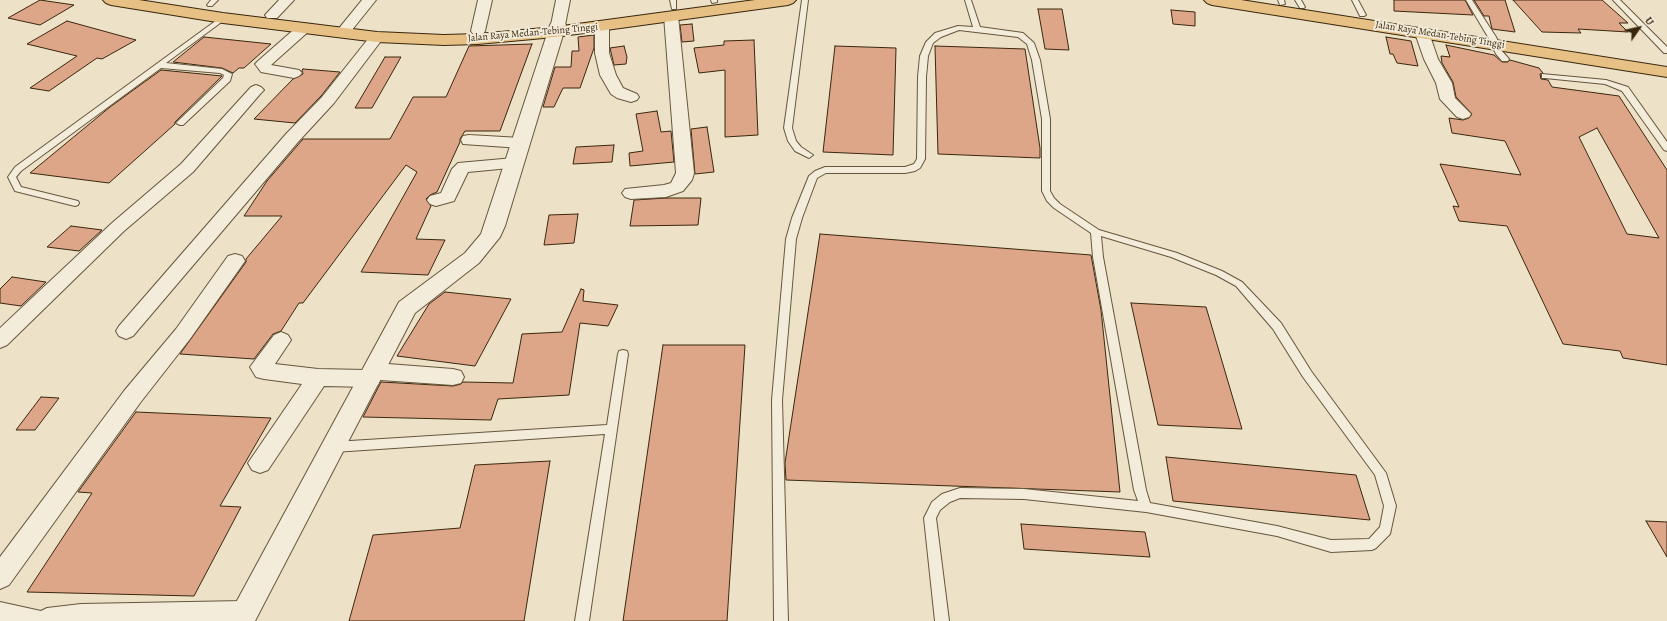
<!DOCTYPE html>
<style>
body{margin:0}
#map{position:relative;width:1667px;height:621px;overflow:hidden;background:#ede1c8;font-family:Alegreya,serif}
canvas{display:block}
.north{position:absolute;left:1619px;top:8px;width:40px;height:40px;-webkit-text-stroke:3px #f3ecdb;paint-order:stroke;rotate:56deg;font-size:11px;font-weight:700;line-height:16px;text-align:center;color:#39270d}
.north::after{content:'';display:block;margin:auto;width:14px;height:18px;background:#39270d;clip-path:polygon(50% 0,100% 100%,50% 72%,0 100%)}
</style>
<div id="map">
<canvas width="1667" height="621"></canvas>
<div class="north">U</div>
</div>
<script>
const ctx = document.querySelector('canvas').getContext('2d');
ctx.lineJoin = 'round';
function paint(path, color) { ctx.fillStyle = color; ctx.fill(path, 'evenodd'); }
const poly = rows => new Path2D(rows.map(r => 'M' + r).join(''));
function stroke(path, color, width, dash) { ctx.strokeStyle = color; ctx.lineWidth = width; ctx.lineCap = dash ? 'butt' : 'round'; ctx.setLineDash(dash || []); ctx.stroke(path); }
function label(font, color, halo, rows, align = 'center') {
  ctx.font = font + ' Alegreya,serif'; ctx.lineWidth = 4; ctx.setLineDash([]); ctx.textBaseline = 'middle'; ctx.strokeStyle = halo; ctx.fillStyle = color; for (const [text, x, y, turn = 0] of rows) {
    ctx.save(); ctx.translate(x, y); ctx.rotate((+turn || 0) * Math.PI / 180); ctx.textAlign = isNaN(turn) ? turn : align; if (halo) ctx.strokeText(text, 0, 0); ctx.fillText(text, 0, 0); ctx.restore();
  }
}
const building = poly([
 [40,0,74,5,40,25,8,18,40,0],
 [1394,0,1465,0,1473,15,1394,11,1394,0],
 [1474,0,1505,0,1515,32,1492,29,1489,16,1484,16,1474,0],
 [1513,0,1602,0,1628,23,1619,23,1628,32,1578,29,1581,33,1542,32,1513,0],
 [1038,9,1062,9,1069,50,1045,49,1038,9],
 [1171,10,1195,12,1195,26,1173,24,1171,10],
 [67,21,136,40,102,59,97,58,49,91,30,88,77,56,27,44,67,21],
 [692,24,694,41,682,42,680,25,692,24],
 [594,35,594,48,580,88,563,88,554,107,543,107,555,67,571,67,572,51,579,51,578,37,594,35],
 [204,37,271,44,244,68,239,68,233,73,222,68,173,62,204,37],
 [1386,37,1411,41,1418,66,1397,63,1393,54,1390,54,1386,37],
 [754,40,758,135,725,137,725,70,699,73,694,48,724,45,724,41,754,40],
 [532,44,500,131,465,131,460,139,460,142,437,192,430,195,426,199,431,206,416,239,445,240,428,275,361,272,417,172,406,165,303,303,299,303,281,331,273,334,254,359,180,354,246,262,246,259,282,216,244,216,267,181,303,139,390,139,413,97,446,97,469,46,532,44],
 [1446,45,1494,55,1502,62,1508,62,1510,60,1539,68,1543,73,1540,74,1541,79,1548,80,1552,87,1619,96,1667,170,1667,365,1623,358,1620,351,1563,344,1507,226,1459,221,1453,206,1459,207,1440,164,1521,175,1505,141,1452,133,1449,118,1463,120,1469,118,1472,114,1456,97,1453,82,1442,63,1441,56,1450,57,1446,45],
 [1597,128,1659,238,1627,234,1579,137,1597,128],
 [624,46,627,57,626,64,614,65,610,48,624,46],
 [835,46,896,48,893,155,823,152,835,46],
 [935,46,1025,49,1040,148,1040,158,938,154,935,46],
 [385,57,401,57,372,108,355,108,385,57],
 [303,69,340,72,321,96,295,123,254,119,293,79,303,74,302,70,303,69],
 [161,70,222,76,175,122,175,124,109,183,30,173,110,107,161,70],
 [657,111,661,132,671,131,674,162,630,166,629,153,643,151,636,114,657,111],
 [707,127,714,172,695,174,691,129,707,127],
 [614,145,612,162,573,164,576,147,614,145],
 [667,198,701,198,698,225,630,226,634,200,667,198],
 [578,214,574,243,544,245,549,215,578,214],
 [71,226,102,230,79,251,47,247,71,226],
 [820,234,1091,255,1101,310,1120,492,786,480,785,463,820,234],
 [12,277,46,282,21,306,0,303,0,289,12,277],
 [581,289,584,290,583,301,618,305,608,326,580,323,569,395,498,399,491,420,363,417,381,382,453,386,461,384,463,382,513,383,522,334,562,332,581,289],
 [445,292,511,299,475,366,397,356,429,304,445,292],
 [1131,303,1206,307,1242,429,1158,425,1131,303],
 [663,345,745,345,727,621,623,621,663,345],
 [41,397,59,398,35,430,16,430,41,397],
 [136,412,271,418,220,506,241,507,194,596,27,592,92,493,78,492,136,412],
 [1166,457,1356,475,1370,520,1173,501,1166,457],
 [550,461,524,621,349,621,373,535,460,528,475,465,550,461],
 [1646,521,1667,522,1667,557,1646,521],
 [1021,524,1145,532,1150,557,1024,549,1021,524]
]);
paint(building, '#dea689');
stroke(building, '#39270d', 1);
const service = poly([
 [211,0,218,0,212,6,208,6,207,5,211,0],
 [670,0,676,0,676,9,672,9,670,0],
 [711,0,717,0,717,2,712,3,711,0],
 [802,0,808,0,792,128,796,141,801,147,813,155,809,158,795,151,788,141,784,128,802,0],
 [965,0,971,0,980,27,1023,33,1034,43,1040,60,1050,119,1050,191,1054,198,1060,204,1099,230,1177,253,1222,271,1242,282,1281,323,1311,371,1386,473,1396,506,1390,534,1376,548,1372,550,1331,552,1277,536,1146,512,1024,499,960,498,950,502,940,510,936,518,949,621,935,621,924,518,932,502,942,494,960,488,1024,489,1138,501,1134,490,1093,257,1091,233,1054,208,1047,201,1042,191,1042,119,1032,60,1027,44,1018,37,959,30,941,37,933,43,928,56,926,77,925,159,920,168,915,171,905,173,826,173,817,178,802,218,796,239,782,400,788,621,774,621,772,400,786,239,792,218,809,176,815,171,825,167,905,167,914,164,917,159,918,77,920,56,926,42,935,33,958,26,973,27,965,0],
 [1101,236,1171,257,1216,275,1236,286,1273,329,1303,377,1375,475,1384,506,1380,527,1369,539,1331,540,1277,526,1150,503,1146,490,1103,257,1101,236],
 [1278,0,1284,0,1285,4,1280,5,1278,0],
 [1295,0,1301,0,1305,7,1304,8,1300,8,1295,0],
 [1352,0,1358,0,1366,15,1364,16,1360,16,1352,0],
 [1466,0,1472,0,1496,37,1502,51,1509,59,1508,61,1502,61,1496,54,1488,37,1466,0],
 [1613,0,1620,0,1667,47,1667,53,1664,53,1613,0],
 [221,17,227,18,166,63,222,69,232,74,230,81,183,125,180,125,176,123,223,78,224,75,220,73,161,68,21,171,16,177,21,187,78,201,79,203,78,205,75,206,15,191,8,177,15,167,221,17],
 [1542,74,1606,80,1628,87,1667,142,1667,151,1664,150,1622,91,1605,84,1545,78,1542,78,1542,74],
 [623,350,627,351,628,354,589,621,575,621,605,434,334,452,330,450,328,447,330,444,334,442,607,425,618,354,619,351,623,350]
]);
const minor = poly([
 [279,0,294,0,277,18,267,18,265,15,279,0],
 [362,0,376,0,348,35,338,35,336,32,362,0],
 [478,0,492,0,485,31,483,34,478,35,473,34,471,31,478,0],
 [556,0,570,0,565,25,563,28,558,29,553,28,551,25,556,0],
 [671,12,676,13,678,16,694,173,692,180,683,191,666,197,631,199,625,197,622,193,625,189,664,185,671,183,676,173,664,16,666,13,671,12],
 [602,22,607,23,609,26,609,53,616,75,623,88,637,94,639,97,637,100,631,102,617,98,611,94,600,75,595,53,595,26,597,23,602,22],
 [304,24,309,25,311,28,309,31,271,65,299,70,302,73,299,76,294,78,261,72,255,64,258,61,299,25,304,24],
 [1422,29,1427,30,1429,33,1438,59,1452,83,1455,98,1471,114,1469,117,1463,119,1457,117,1440,99,1436,83,1424,59,1415,33,1417,30,1422,29],
 [377,33,382,34,384,37,334,103,298,142,133,336,126,339,119,336,116,331,119,326,286,134,322,97,372,34,377,33],
 [256,85,261,87,264,90,261,93,193,172,124,231,7,345,0,348,0,328,112,223,181,164,251,87,256,85],
 [469,135,521,138,527,139,529,143,527,147,521,148,463,144,461,140,463,136,469,135],
 [514,158,520,159,523,163,520,167,468,172,454,201,436,206,430,204,427,200,430,196,441,193,452,169,458,163,514,158],
 [235,254,242,256,245,261,190,339,140,403,9,585,0,589,0,557,124,391,176,329,228,256,235,254],
 [281,332,288,335,291,340,275,364,318,369,365,370,367,365,375,363,453,369,461,371,464,377,461,383,453,385,380,380,378,385,370,387,324,386,268,470,260,473,252,470,248,463,302,384,264,379,256,377,250,367,274,335,281,332],
 [243,601,252,604,256,613,253,621,0,621,0,602,41,611,47,608,81,604,243,601]
]);
const tertiary = poly([
 [558,20,564,22,566,25,505,226,500,237,479,263,415,313,255,621,226,621,399,302,465,253,481,234,550,25,552,22,558,20]
]);
const trunk = poly([
 [103,0,139,0,223,13,377,32,444,35,478,34,555,27,755,0,796,0,793,3,788,5,555,37,478,44,444,45,377,42,223,23,111,5,106,3,103,0],
 [1204,0,1241,0,1667,67,1667,77,1212,5,1207,3,1204,0]
]);
stroke(service, '#66563c', 2);
stroke(minor, '#66563c', 2);
stroke(tertiary, '#66563c', 2);
stroke(trunk, '#39270d', 2);
paint(service, '#f3ecdb');
paint(minor, '#f3ecdb');
paint(tertiary, '#f3ecdb');
paint(trunk, '#e6c084');
label('10px', '#39270d', '#f3ecdb', [
 ["Jalan Raya Medan-Tebing Tinggi",533,33,-5],
 ["Jalan Raya Medan-Tebing Tinggi",1440,35,9]
]);
</script>
